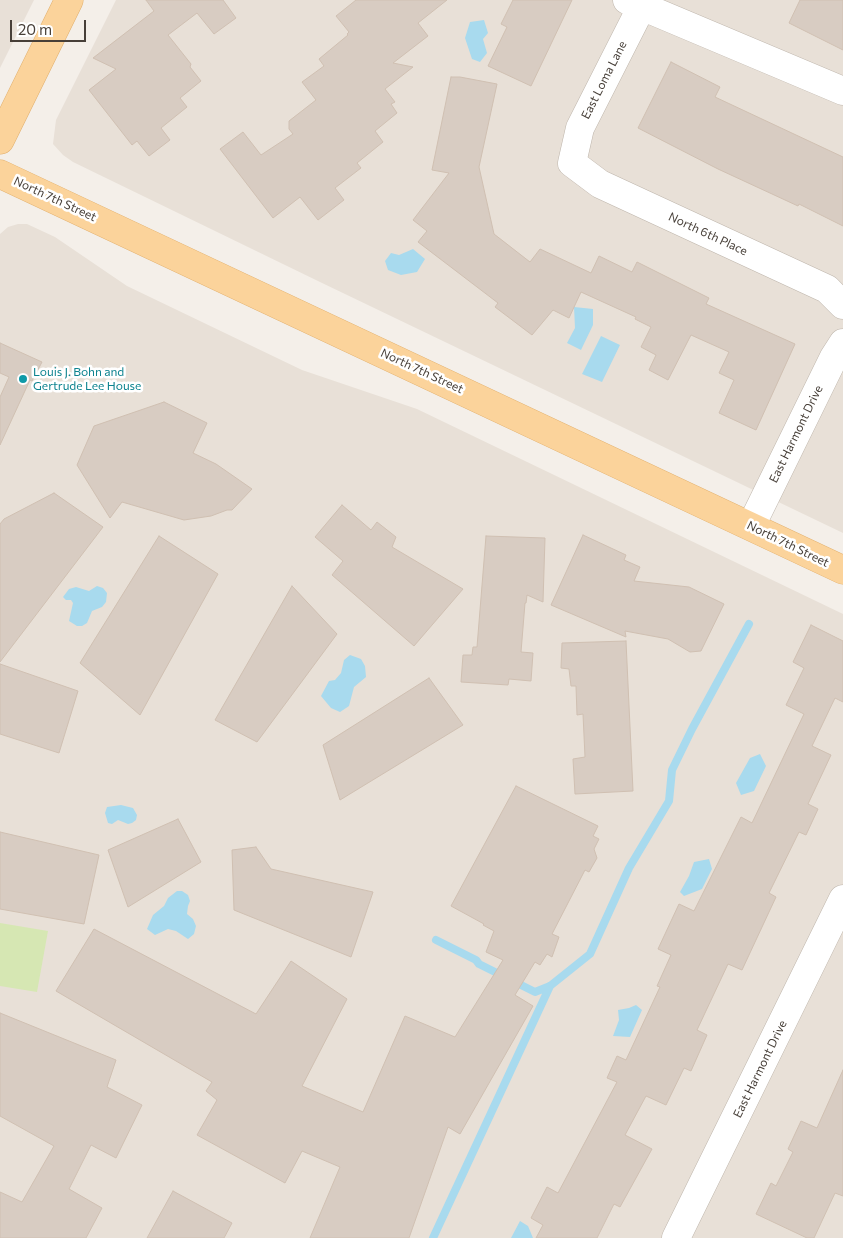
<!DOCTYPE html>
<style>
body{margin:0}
#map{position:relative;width:843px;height:1238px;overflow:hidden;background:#f4efe9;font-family:Commissioner,sans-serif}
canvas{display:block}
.scale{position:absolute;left:10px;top:20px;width:76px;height:22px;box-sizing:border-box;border:2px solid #473f38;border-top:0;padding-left:6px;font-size:15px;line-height:18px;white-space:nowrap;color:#473f38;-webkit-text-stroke:4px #fff;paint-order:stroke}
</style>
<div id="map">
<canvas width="843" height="1238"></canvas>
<div class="scale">20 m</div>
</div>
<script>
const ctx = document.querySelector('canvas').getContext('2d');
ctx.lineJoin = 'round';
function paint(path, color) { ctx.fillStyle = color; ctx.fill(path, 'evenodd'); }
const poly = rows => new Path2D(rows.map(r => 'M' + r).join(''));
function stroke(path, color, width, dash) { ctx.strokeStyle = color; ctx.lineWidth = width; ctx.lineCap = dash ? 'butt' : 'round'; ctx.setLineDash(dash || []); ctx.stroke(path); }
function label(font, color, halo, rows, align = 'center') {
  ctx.font = font + ' Commissioner,sans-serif'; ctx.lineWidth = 5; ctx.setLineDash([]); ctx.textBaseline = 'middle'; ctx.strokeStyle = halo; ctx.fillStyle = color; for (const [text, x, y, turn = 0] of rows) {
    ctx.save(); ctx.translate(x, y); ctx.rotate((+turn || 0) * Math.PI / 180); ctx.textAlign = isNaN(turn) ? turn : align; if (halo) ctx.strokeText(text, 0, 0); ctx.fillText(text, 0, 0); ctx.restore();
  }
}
paint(poly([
 [0,0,34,0,0,68],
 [116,0,843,0,843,533,320,282,73,162,63,155,53,144,56,120],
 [18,224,27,224,55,237,127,286,302,370,417,409,843,614,843,1238,0,1238,0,234,8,227]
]), '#e8e0d7');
paint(poly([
 [0,923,48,931,37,992,0,986]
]), '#d6e7b3');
paint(poly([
 [484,20,488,33,483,39,487,53,480,62,472,59,465,38,470,22],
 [413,249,425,259,417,272,401,275,388,270,385,261,391,253,399,255],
 [574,307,593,309,593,325,581,350,567,343,575,328],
 [601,336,620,345,602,382,582,374],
 [97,586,103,588,107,593,106,602,102,607,92,611,87,623,82,626,77,626,69,621,73,603,71,600,66,600,63,597,69,589,76,587,89,591],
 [350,655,361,659,365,666,366,677,354,687,349,706,340,712,331,708,321,696,329,681,335,680,341,673,344,660],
 [760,754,766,766,754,791,741,795,736,783,750,758],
 [121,805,133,808,137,815,136,820,132,823,128,824,118,820,112,824,108,823,105,813,107,807],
 [709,859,712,869,702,889,684,896,680,892,689,876,694,862],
 [177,891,182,891,188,895,190,901,188,906,187,914,193,919,196,926,194,934,188,939,176,931,168,929,155,935,147,929,153,915,164,906,168,898],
 [636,1005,642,1010,630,1037,613,1036,619,1020,618,1010,629,1008],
 [520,1221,528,1226,533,1238,511,1238]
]), '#a8daee');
stroke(poly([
 [436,940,476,960,479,964,535,992,550,986,590,954,629,868,669,801,672,770,692,729,749,624],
 [433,1238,550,986]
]), '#a8daee', 8);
const building = poly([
 [146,0,223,0,236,18,214,34,197,13,168,35,191,64,190,67,201,81,180,98,187,107,161,128,170,140,149,156,137,141,132,145,89,90,116,69,93,58,154,11,146,0],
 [356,0,447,0,418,23,428,36,393,63,413,67,385,89,395,102,391,104,397,113,375,131,383,142,357,163,361,168,335,188,344,200,318,220,300,197,273,218,220,149,243,132,261,155,293,134,289,129,289,121,316,100,302,82,324,66,319,59,348,35,347,34,349,32,336,16,356,0],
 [513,0,572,0,531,86,488,66,507,27,501,24,513,0],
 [800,0,843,0,843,50,789,23,800,0],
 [671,62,720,87,715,97,843,157,843,226,799,204,798,206,718,169,638,128,671,62],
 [451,77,460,77,497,84,479,167,494,234,530,262,540,249,591,273,599,256,632,272,637,262,709,298,706,304,795,344,756,430,719,413,734,380,719,373,729,352,691,335,668,380,649,370,656,355,641,347,651,327,635,319,636,317,581,292,569,318,553,310,532,335,495,307,498,303,418,242,427,231,413,220,449,173,432,170,451,77],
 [0,343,42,362,32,381,30,380,0,445,0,397,9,377,0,373,0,343],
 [164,402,207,423,193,453,216,464,252,489,232,510,227,510,211,516,184,520,122,502,110,518,77,465,94,426,164,402],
 [54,493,103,527,0,662,0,524,4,519,54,493],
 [342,505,371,530,377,522,396,537,392,547,463,589,414,646,332,575,343,561,315,537,342,505],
 [583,535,626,555,624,560,640,567,634,581,689,587,724,604,701,651,690,652,668,639,625,631,626,637,551,605,583,535],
 [159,536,218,574,140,715,80,663,159,536],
 [486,536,545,538,543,602,527,595,526,603,525,603,521,652,533,653,531,681,509,679,508,685,461,682,463,655,472,655,473,647,477,647,486,536],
 [292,586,337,634,257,742,215,720,292,586],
 [811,625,843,641,843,702,835,698,812,746,831,755,808,804,818,809,806,835,799,832,769,893,776,897,742,970,728,964,697,1030,707,1035,691,1071,684,1068,666,1105,646,1096,625,1135,652,1149,620,1207,614,1204,597,1238,536,1238,543,1225,531,1218,547,1187,558,1193,617,1082,607,1078,617,1056,626,1060,660,987,657,986,671,955,658,949,679,904,694,911,741,817,752,823,804,714,786,705,804,668,793,662,811,625],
 [626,641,633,791,575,794,573,759,585,757,583,714,577,715,576,686,571,686,569,669,561,668,562,643,626,641],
 [0,664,78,691,59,753,0,734,0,664],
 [429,678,463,725,340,800,323,745,429,678],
 [516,786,598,826,593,836,599,839,594,849,597,858,589,872,585,870,552,934,559,937,552,957,547,954,540,965,535,962,515,995,533,1006,460,1134,448,1127,409,1238,310,1238,340,1167,302,1151,285,1183,197,1135,217,1100,206,1091,212,1082,56,991,94,929,256,1014,291,961,347,999,302,1086,363,1112,405,1016,455,1037,503,960,486,952,494,931,483,925,484,924,451,906,516,786],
 [178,819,201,862,128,907,108,850,178,819],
 [0,832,99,855,84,924,0,909,0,832],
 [256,847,271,869,373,892,351,957,234,910,232,850,256,847],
 [0,1013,116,1060,107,1087,142,1105,116,1158,91,1145,69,1189,102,1208,86,1238,0,1238,0,1192,22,1202,54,1146,0,1116,0,1013],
 [843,1070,843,1196,835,1193,814,1238,807,1238,756,1214,771,1183,776,1186,793,1152,788,1149,801,1121,817,1128,843,1070],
 [173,1191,232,1223,224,1238,147,1238,173,1191]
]);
paint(building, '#d8ccc2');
stroke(building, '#d0c0b2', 1);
const minor = poly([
 [627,0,843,91],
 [645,0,580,128,572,163,600,184,827,289,843,305],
 [751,526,834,357,843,343],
 [676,1238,843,899]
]);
const major = poly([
 [0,140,69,0],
 [0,174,843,570]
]);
stroke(minor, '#bfb6ac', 29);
stroke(major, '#e0ae6b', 29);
stroke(minor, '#fff', 28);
stroke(major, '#fbd39b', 28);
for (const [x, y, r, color] of [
 [23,379,5,"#0f9aa8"]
]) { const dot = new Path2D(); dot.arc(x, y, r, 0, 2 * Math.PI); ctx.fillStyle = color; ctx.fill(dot); stroke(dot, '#fff', 2); }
label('12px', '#473f38', '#fff', [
 ["East Loma Lane",604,80,-63],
 ["North 7th Street",55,199,25],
 ["North 6th Place",708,234,25],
 ["North 7th Street",422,371,25],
 ["East Harmont Drive",796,434,-64],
 ["North 7th Street",788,544,26],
 ["East Harmont Drive",760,1069,-64]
]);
label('12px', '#0d838f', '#fff', [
 ["Louis J. Bohn and",33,372],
 ["Gertrude Lee House",33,386]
], 'left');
</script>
